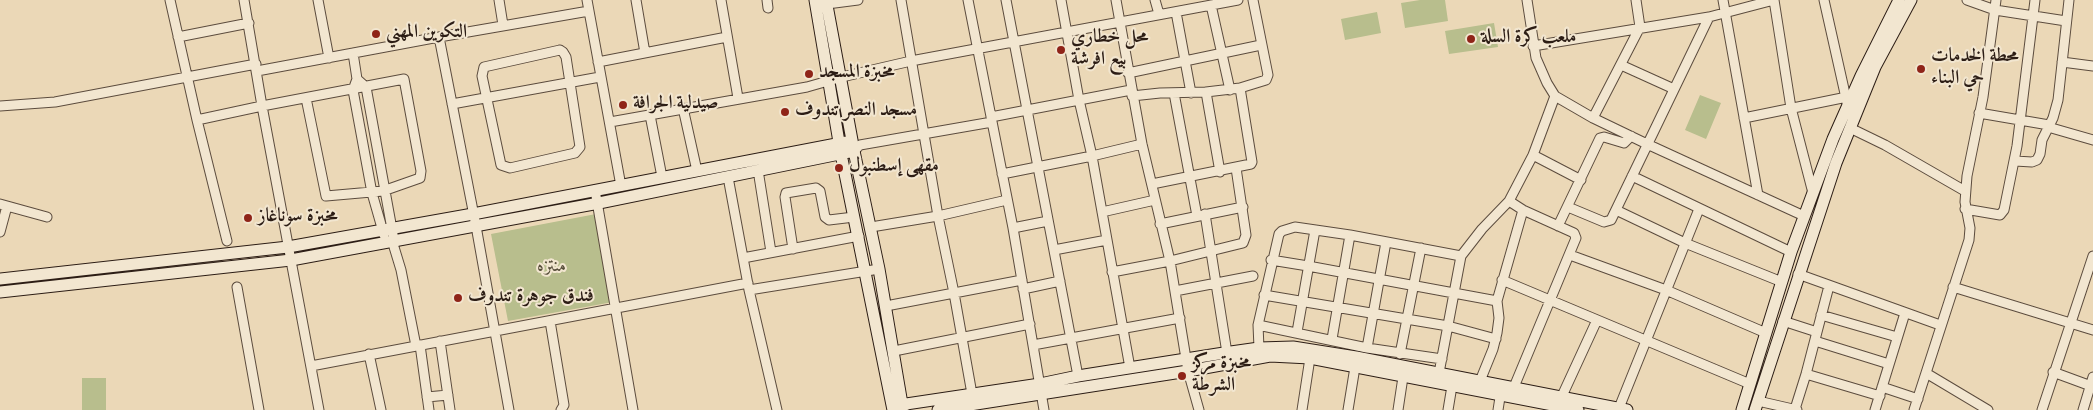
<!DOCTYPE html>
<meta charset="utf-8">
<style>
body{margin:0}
canvas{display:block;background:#ebd8b7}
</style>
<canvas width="2093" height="410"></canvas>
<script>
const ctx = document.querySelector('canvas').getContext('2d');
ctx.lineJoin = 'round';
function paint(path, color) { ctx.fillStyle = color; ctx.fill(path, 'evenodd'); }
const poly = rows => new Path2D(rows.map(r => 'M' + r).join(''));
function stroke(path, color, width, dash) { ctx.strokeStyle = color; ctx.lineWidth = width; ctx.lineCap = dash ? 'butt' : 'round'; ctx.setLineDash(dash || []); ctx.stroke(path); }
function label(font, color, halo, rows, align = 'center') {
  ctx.font = font + ' "Sorts Mill Goudy",Amiri,serif'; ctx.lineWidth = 4; ctx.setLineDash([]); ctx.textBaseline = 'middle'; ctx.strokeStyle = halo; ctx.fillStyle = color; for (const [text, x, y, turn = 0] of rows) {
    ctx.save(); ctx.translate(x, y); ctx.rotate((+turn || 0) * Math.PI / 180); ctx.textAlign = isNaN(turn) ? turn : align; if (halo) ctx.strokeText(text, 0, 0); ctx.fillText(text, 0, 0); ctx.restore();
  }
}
paint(poly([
 [1420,0,1445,0,1448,21,1405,28,1401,3],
 [1377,12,1381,33,1345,40,1341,19],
 [1494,23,1498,47,1449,54,1445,31],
 [1700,95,1721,103,1706,139,1685,130],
 [596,214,613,302,508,321,491,234],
 [82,378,106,378,106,410,82,410]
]), '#b8be8d');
const street = poly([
 [170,0,197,120,227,241],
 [244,0,262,106,319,410],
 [318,0,329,58],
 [499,0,503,25],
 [587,0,621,186],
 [636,0,645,53],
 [721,0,738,98],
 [767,0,768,8],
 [901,0,938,216,954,293,972,394],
 [968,0,1013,228,1044,410],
 [1006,0,1078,376],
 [1061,0,1079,100,1092,156,1130,368],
 [1116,0,1142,144,1170,261,1188,371,1199,410],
 [1155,0,1159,14],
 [1527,0,1536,58,1547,83,1555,96,1593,118,1647,144,1804,216],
 [1723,0,1758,195],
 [1774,0,1791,108,1813,193],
 [1824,0,1848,107],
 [1967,0,1995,10,2066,21],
 [827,4,858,0],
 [1211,5,1230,90],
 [1176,12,1191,93],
 [178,37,249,23],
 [439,37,476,226,509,410],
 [1533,46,1709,17,1774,0],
 [560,50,563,52,566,57,580,147,575,153,510,168,501,165,482,76,484,67,560,50],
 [353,53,357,79,353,90,372,193,384,235],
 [598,62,727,37],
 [2062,62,2093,66],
 [1621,65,1674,89],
 [257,71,439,37,589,11],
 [1128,73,1261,45],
 [357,79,366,87,394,240,394,247,401,270,416,346],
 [1206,92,1220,172],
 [1174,93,1197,216],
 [1132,96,1160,93,1206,92,1240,88,1266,80,1268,75,1253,0],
 [452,104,600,77],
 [0,106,55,102,256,64],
 [683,108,697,171],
 [1979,113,2049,125],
 [650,115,662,177],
 [991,117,1131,90],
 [1593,118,1640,27,1636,0],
 [1744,118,1847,97],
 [197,120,262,106,404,79,421,171,420,178,383,191,326,196,306,98],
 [610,122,807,87,842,77,911,61,1238,0],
 [2048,127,2093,140],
 [1850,128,1885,145,1965,191],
 [854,151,860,145,992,122],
 [1533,155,1581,180],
 [2015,161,2032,162,2037,160,2040,154,2042,140,2053,118,2058,100,2069,0],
 [758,170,771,252],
 [1002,174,1092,156,1142,144],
 [1632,176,1791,252],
 [728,177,749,290,777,410],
 [1152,184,1251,164,1252,162,1240,88],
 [595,190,633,410],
 [1509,201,1523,210,1574,233,1576,238,1514,387],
 [0,204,47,217],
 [1568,207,1604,222,1611,220,1709,17],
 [1965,209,2000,215,2004,210,2017,146,2035,0],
 [1616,210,1685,243,1782,282],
 [1102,212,1155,200],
 [1205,214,1227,353],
 [1160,224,1243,207],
 [1558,226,1600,138,1604,137,1624,143,1631,136],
 [871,227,938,216,1007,200],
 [1013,228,1048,221],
 [0,232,7,206],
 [793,249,785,197,786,193,816,188,820,191,825,217,829,220,854,217],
 [1054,250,1107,240],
 [1570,255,1666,290,1766,333],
 [1461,256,1482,229,1509,201,1533,155,1555,96],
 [743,258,859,236],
 [1271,260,1308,266,1497,301],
 [1112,272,1170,261,1243,243,1246,235,1236,168],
 [1798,274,1940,325],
 [1502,280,1750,384],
 [237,287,259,410],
 [1953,287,2093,330],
 [1023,289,1060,281],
 [749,290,879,269],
 [1175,291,1253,276],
 [1264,295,1448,326,1496,339],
 [886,306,1022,280],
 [1821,315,1897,337],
 [550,321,564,405,561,410],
 [1783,321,1817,332],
 [1258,325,1367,348,1442,359],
 [1297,332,1315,230],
 [1332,339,1350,235],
 [440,341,450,410],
 [1815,341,1889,364],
 [420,345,429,410],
 [1033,345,1180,318],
 [1259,348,1258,325,1279,234,1282,231,1295,227,1350,235,1461,256,1439,373],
 [1367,348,1386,242],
 [894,351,1030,324],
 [369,354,381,410],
 [1400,354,1421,248],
 [311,366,748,283],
 [2053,372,2091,386],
 [1926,373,1988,410],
 [1806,374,1880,396],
 [1480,381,1493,349,1497,333,1499,318,1497,301,1523,210],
 [1882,387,1918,399],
 [1562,396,1597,320],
 [427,397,448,395],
 [1758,401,1797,410],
 [1619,408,1699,209],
 [1795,409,1806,374,1829,286],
 [1302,410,1310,358],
 [1348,410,1356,361],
 [1398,410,1403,377],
 [1448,410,1452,386],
 [1498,410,1501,391],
 [1875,410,1905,313],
 [1914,410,1969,240,1970,228,1965,202,1967,176,1983,97,1996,0],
 [2042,410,2093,256],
 [2083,410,2093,377]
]);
const secondary = poly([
 [815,0,841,154,893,410],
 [826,0,854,151,879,269,903,410],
 [0,279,288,247,473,214,852,141],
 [0,292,291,260,599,203,854,151],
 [893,406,1040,384,1078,376,1224,353,1259,348,1293,347,1356,357,1627,410],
 [938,410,1188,371,1270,356,1310,358,1578,410],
 [1742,410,1791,252,1833,139,1861,76,1899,0],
 [1755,410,1836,163,1875,67,1911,0]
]);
stroke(street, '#5c4c3e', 11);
stroke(secondary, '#2c1d15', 13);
stroke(street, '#f2e6d0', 9);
stroke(secondary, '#f2e6d0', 11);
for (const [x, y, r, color] of [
 [376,34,5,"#8f2418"],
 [1471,39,5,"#8f2418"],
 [1061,50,5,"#8f2418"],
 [1921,69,5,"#8f2418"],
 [809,74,5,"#8f2418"],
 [623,105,5,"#8f2418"],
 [785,112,5,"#8f2418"],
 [839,168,5,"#8f2418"],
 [248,218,5,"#8f2418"],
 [458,298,5,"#8f2418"],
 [1182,376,5,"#8f2418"]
]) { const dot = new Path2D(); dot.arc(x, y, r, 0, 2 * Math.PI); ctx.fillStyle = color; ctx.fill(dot); stroke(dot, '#f2e6d0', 2); }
label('bold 19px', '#2c1d15', '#f2e6d0', [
 ["التكوين المهني",386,34],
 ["محل خطاري",1071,39],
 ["بيع افرشة",1071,61],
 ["ملعب كرة السلة",1481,39],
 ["محطة الخدمات",1931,58],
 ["حي البناء",1931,80],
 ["مخبزة المسجد",819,74],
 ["صيدلية الجرافة",633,105],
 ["مسجد النصر تندوف",795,112],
 ["مقهى إسطنبول",849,168],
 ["مخبزة سوناغاز",258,218],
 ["فندق جوهرة تندوف",468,298],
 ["مخبزة مركز",1192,365],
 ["الشرطة",1192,387]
], 'left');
label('italic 19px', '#564d39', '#f2e6d0', [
 ["منتزه",552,268]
]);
</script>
